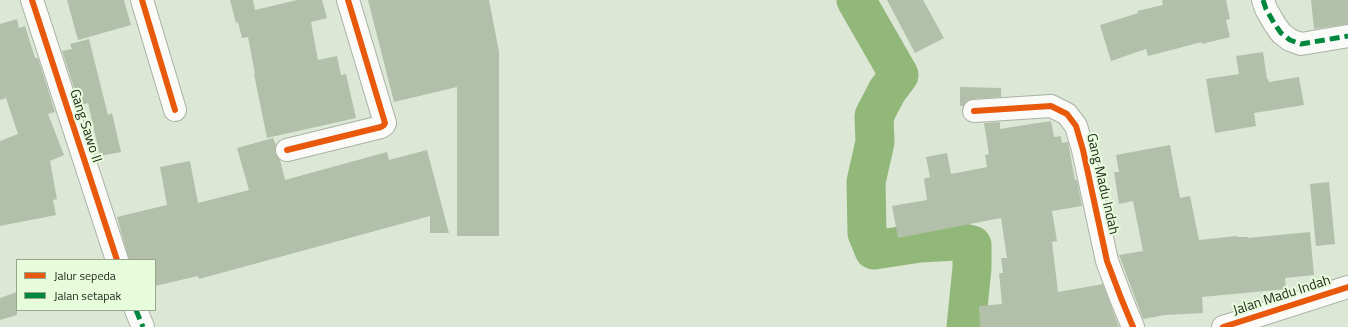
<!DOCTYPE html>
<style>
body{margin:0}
#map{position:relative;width:1348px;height:327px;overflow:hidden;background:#dce7d6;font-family:"Titillium Web",sans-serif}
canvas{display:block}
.legend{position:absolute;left:16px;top:259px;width:140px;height:52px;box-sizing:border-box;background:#e7fcdb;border:1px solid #97a68d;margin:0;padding:5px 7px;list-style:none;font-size:12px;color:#1e2519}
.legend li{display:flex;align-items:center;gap:8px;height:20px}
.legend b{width:20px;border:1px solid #97a68d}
</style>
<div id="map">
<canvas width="1348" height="327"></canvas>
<ul class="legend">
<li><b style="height:5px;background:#e8590c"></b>Jalur sepeda</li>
<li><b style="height:5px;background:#00873e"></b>Jalan setapak</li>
</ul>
</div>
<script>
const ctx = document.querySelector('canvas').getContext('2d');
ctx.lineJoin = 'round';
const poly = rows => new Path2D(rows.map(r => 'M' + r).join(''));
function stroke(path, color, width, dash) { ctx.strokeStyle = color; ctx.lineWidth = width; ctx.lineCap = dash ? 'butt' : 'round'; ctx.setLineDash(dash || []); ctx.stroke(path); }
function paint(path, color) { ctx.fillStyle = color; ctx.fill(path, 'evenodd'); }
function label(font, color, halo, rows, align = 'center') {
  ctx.font = font + ' "Titillium Web",sans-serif'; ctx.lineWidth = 4; ctx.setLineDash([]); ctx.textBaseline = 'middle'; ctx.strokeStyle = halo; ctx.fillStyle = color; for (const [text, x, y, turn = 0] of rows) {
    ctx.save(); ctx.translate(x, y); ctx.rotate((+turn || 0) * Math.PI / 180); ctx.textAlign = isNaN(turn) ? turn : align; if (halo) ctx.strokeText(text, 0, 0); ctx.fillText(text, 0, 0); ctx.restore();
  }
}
stroke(poly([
 [856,0,899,75,887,91,874,116,875,142,866,182,867,233,874,250,920,243,955,241,972,245,972,268,966,327]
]), '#91b779', 39);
paint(poly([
 [67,0,124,0,131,25,78,40],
 [230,0,253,0,255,10,297,0,322,0,327,18,311,22,318,60,337,56,341,75,346,74,356,118,267,138,254,74,255,74,248,37,242,38,238,22,236,23],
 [368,0,489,0,499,52,499,236,457,236,457,87,394,102],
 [887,0,923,0,944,38,915,53],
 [1162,0,1226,0,1230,19,1226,20,1230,37,1202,44,1202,42,1148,56,1146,49,1111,61,1100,25,1138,13,1137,11,1163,5],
 [1311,0,1348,0,1348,24,1314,29],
 [17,19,19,28,25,26,35,58,38,58,55,112,48,114,64,155,50,161,57,199,53,200,56,215,0,226,0,141,18,134,6,98,0,100,0,24],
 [89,39,108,115,112,113,121,152,100,156,88,103,80,106,62,51,72,49,70,44],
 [1263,52,1267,79,1268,79,1269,82,1299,77,1304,105,1254,113,1256,126,1215,133,1206,79,1239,74,1236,56],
 [960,87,1001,88,1001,97,973,99,967,101,963,106,960,106],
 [1051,121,1054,137,1061,136,1062,143,1068,142,1075,180,1077,180,1082,206,1052,211,1057,241,1052,242,1058,292,1103,284,1119,327,980,327,979,306,1002,304,999,273,1003,273,1001,258,1007,258,1001,218,898,238,892,206,927,200,924,179,930,177,926,157,947,153,951,174,987,167,985,155,989,154,984,123,1000,122,1000,129],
 [273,138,276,145,275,153,280,160,285,180,387,152,389,160,427,150,449,233,430,233,430,216,199,279,198,276,155,286,155,260,129,260,117,217,167,205,160,167,190,161,198,203,249,190,237,148],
 [1170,145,1180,198,1190,196,1199,240,1237,236,1237,237,1248,237,1248,238,1310,232,1314,275,1285,278,1286,289,1202,297,1203,313,1165,315,1143,319,1119,255,1143,251,1133,201,1119,204,1114,172,1119,172,1116,155],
 [1329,182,1335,244,1316,246,1310,184],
 [17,292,17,315,0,320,0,298]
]), '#b2c0a9');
const minor = poly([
 [32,0,117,260],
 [142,0,175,110],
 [1263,0,1266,9,1274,23,1281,33,1290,40,1301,44,1348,36],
 [974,111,1051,106,1067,114,1076,126,1083,150,1107,261,1121,298,1133,327],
 [287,150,381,127,384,125,385,123,348,0],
 [136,310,143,327],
 [1223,327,1348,287]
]);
stroke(minor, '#a9b2a4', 24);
stroke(minor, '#fafbf9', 22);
stroke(poly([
 [1263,0,1266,9,1274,23,1281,33,1290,40,1301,44,1348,36],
 [136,310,143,327]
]), '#00873e', 5, [10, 5]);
stroke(poly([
 [32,0,117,260],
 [142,0,175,110],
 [974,111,1051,106,1067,114,1076,126,1083,150,1107,261,1121,298,1133,327],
 [287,150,381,127,384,125,385,123,348,0],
 [1223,327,1348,287]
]), '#e8590c', 6);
label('14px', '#1e2519', '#e7fcdb', [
 ["Gang Sawo II",85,126,72],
 ["Gang Madu Indah",1102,184,77],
 ["Jalan Madu Indah",1282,296,-18]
]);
</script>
